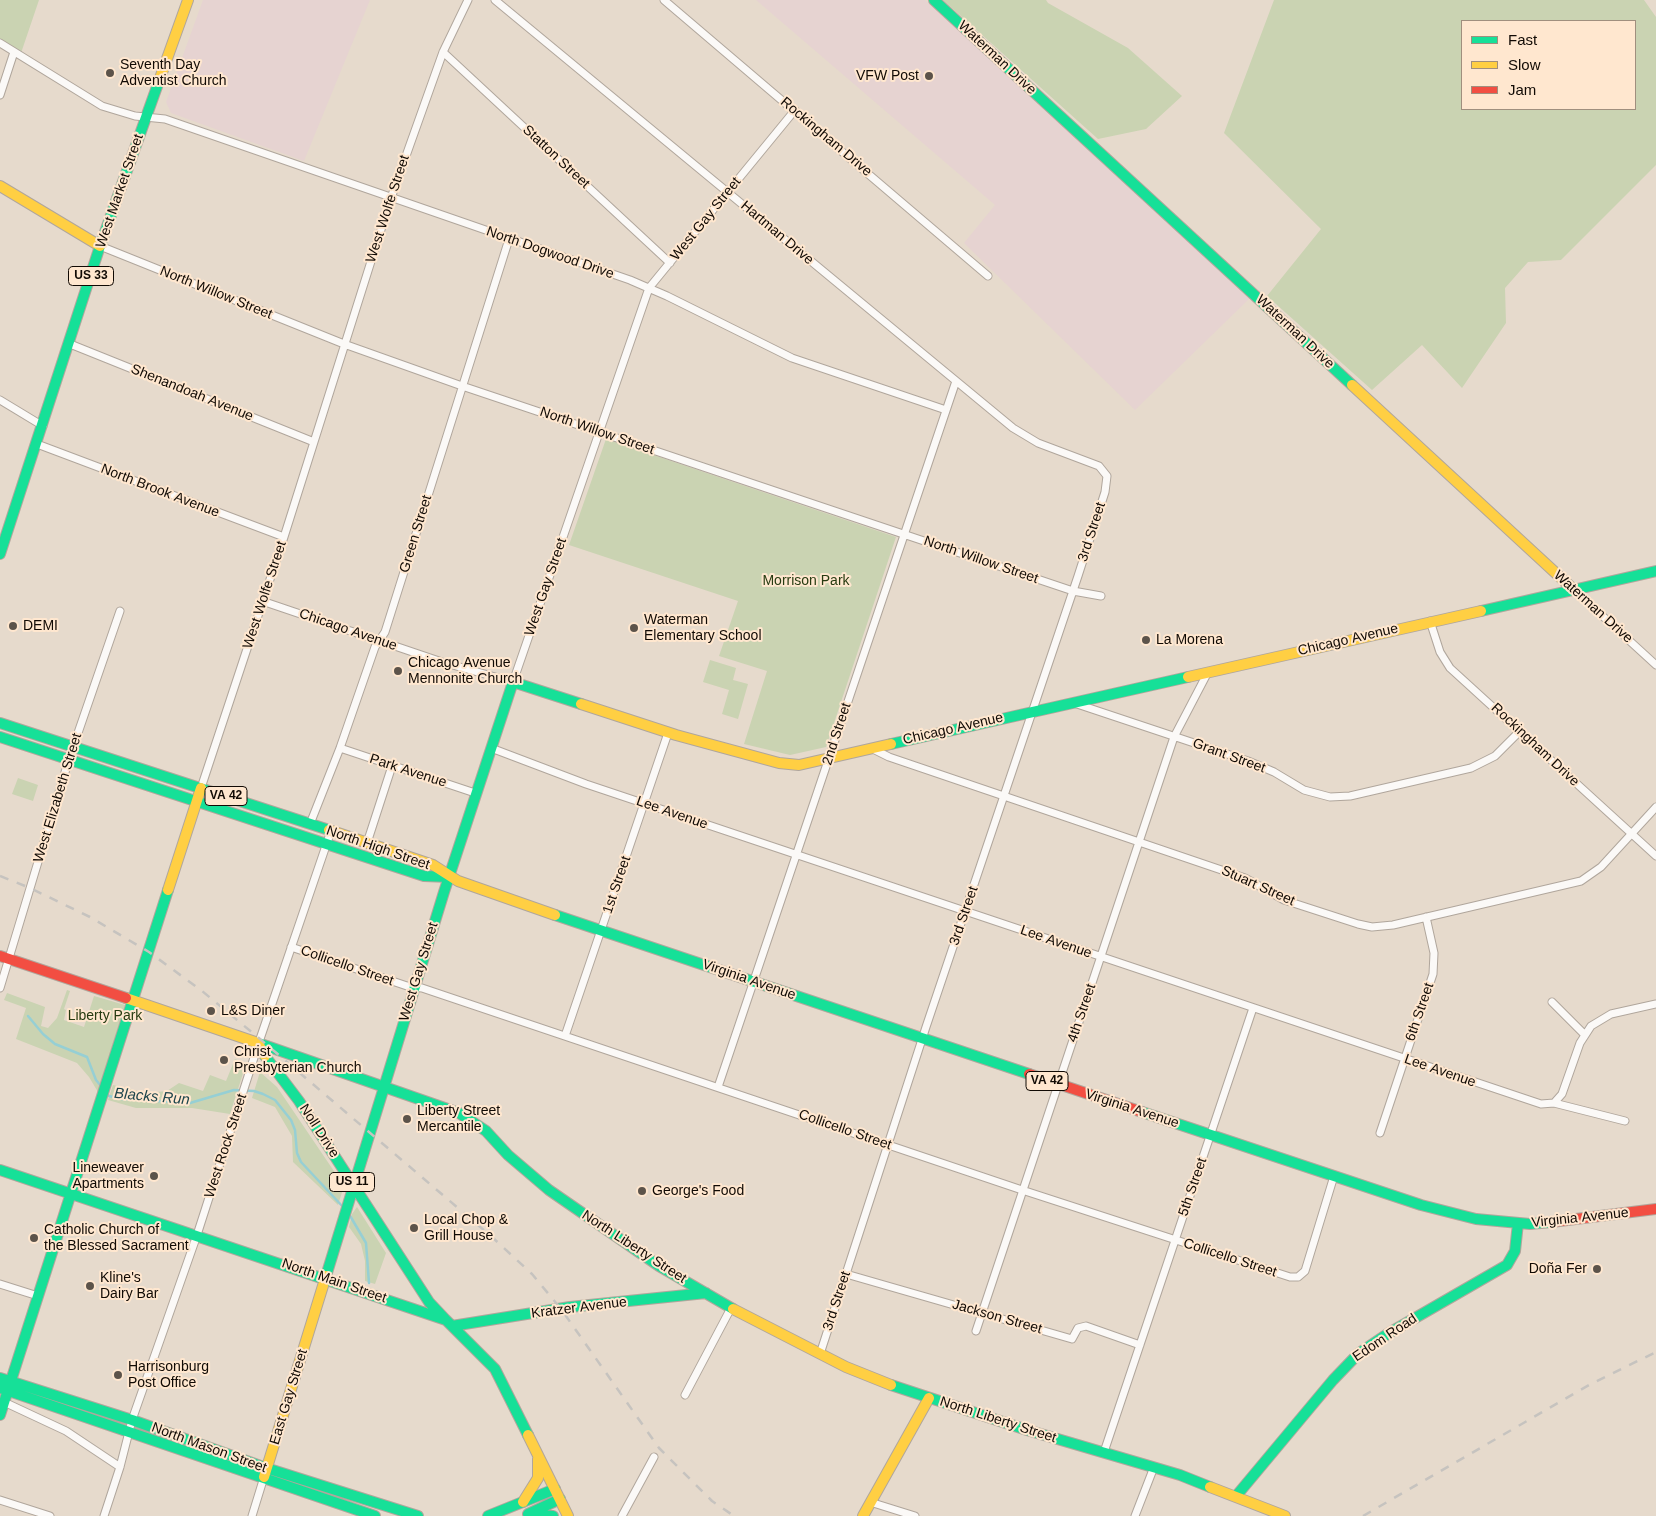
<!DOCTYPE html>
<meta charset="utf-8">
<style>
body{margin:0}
#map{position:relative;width:1656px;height:1516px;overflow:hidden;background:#e6dacc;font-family:Arial,sans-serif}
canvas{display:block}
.legend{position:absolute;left:1461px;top:20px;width:175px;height:90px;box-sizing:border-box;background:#ffe7cf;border:1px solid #a08f7e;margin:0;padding:6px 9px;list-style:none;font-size:15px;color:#110a04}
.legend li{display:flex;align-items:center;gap:10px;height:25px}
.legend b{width:25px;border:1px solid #a08f7e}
</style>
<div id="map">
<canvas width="1656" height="1516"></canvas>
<ul class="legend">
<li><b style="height:6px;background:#16e098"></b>Fast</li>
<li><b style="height:6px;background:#ffcf43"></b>Slow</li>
<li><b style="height:6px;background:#f24e42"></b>Jam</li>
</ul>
</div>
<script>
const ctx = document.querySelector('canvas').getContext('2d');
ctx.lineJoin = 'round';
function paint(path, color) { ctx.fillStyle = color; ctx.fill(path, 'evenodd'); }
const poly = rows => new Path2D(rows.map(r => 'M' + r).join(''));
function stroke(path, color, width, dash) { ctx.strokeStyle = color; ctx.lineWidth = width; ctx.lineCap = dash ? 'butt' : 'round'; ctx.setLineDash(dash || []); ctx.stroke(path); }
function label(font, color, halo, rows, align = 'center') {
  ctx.font = font + ' Arial,sans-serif'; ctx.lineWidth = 4; ctx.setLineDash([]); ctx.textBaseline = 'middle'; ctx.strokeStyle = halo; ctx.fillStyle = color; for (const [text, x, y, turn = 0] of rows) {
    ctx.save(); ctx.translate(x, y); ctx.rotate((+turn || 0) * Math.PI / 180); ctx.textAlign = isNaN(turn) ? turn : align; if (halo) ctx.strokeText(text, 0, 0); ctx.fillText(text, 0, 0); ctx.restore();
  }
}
paint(poly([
 [203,0,370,0,304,161,171,113,166,102],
 [756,0,925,0,1250,298,1135,410,964,243,995,205]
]), '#e6d3d1');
paint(poly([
 [0,0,39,0,20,56,0,43],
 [943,0,1046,0,1048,3,1128,48,1182,96,1146,129,1098,139],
 [1274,0,1644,0,1656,17,1656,165,1561,260,1528,262,1505,288,1506,323,1462,388,1422,345,1372,390,1267,296,1321,229,1224,133],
 [1462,21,1635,21,1635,109,1462,109],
 [606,439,896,537,826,747,790,755,744,744,767,671,719,656,738,601,569,545],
 [710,660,736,668,733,680,748,684,738,719,722,714,729,690,703,682],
 [18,778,38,785,33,801,12,794],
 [67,990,70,991,64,1009,66,1010,64,1020,84,1027,94,996,125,1005,98,1092,89,1077,77,1063,16,1039,26,1008,4,1000,7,993,45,1007,41,1026,48,1028,57,1018],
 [235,1059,246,1064,230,1114,192,1108,136,1108,108,1100,113,1085,146,1093,167,1091,179,1083,203,1091,210,1075,226,1081],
 [260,1072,277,1087,340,1180,344,1186,338,1205,293,1162,292,1136,275,1107,252,1098],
 [357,1207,386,1253,375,1284,365,1281,365,1261,361,1244,349,1227,352,1214]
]), '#cad3b2');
stroke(poly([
 [28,1016,43,1034,55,1044,87,1057,96,1080,101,1086],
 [106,1093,109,1096,122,1099,190,1103,234,1090,254,1091,263,1094,275,1100,291,1120,295,1130,297,1153,301,1162,344,1208],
 [349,1214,366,1243,369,1283]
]), '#96cfd4', 2.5);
const street = poly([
 [495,0,1013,428,1038,443,1099,466,1107,476,1105,492,1078,576,926,1027,820,1354],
 [664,0,988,276],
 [0,43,102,106,135,116,165,119,630,280,667,296,792,358,946,410],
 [443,52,670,263],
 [0,95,14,52],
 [100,246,344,344,462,386,1073,591,1101,596],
 [70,344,314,442],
 [0,400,43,426],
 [37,444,284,537],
 [1573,589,1656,665],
 [262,601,442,662,513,682,649,288,795,110],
 [1430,621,1440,652,1450,668,1656,856],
 [1074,703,1248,761,1274,772,1304,790,1330,797,1350,796,1471,768,1495,756,1520,731],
 [340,748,475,793],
 [491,748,586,784,1541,1104,1554,1103,1625,1121],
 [871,748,889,757,1245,878,1284,900,1358,924,1372,927,1393,925,1581,881,1601,867,1656,807],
 [201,788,284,537,391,198,443,52,468,0],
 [310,824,340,748,375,647,385,632,509,239],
 [367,843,392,766],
 [291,947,407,986,422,988,1022,1190,1290,1277,1298,1277,1305,1271,1334,1176],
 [0,988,69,759,120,611],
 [1552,1002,1584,1034],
 [565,1036,668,733],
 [718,1087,956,381],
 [1554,1103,1562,1094,1580,1043,1591,1026,1611,1014,1656,1004],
 [1380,1133,1433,974,1434,953,1426,917],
 [846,1274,1072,1339,1078,1328,1086,1326,1140,1345],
 [0,1284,38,1296],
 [976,1331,1174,737,1208,672],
 [685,1395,731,1308],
 [4,1402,66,1431,120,1467],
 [1104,1452,1253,1008],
 [0,1500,50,1516],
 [870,1502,915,1516],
 [104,1516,120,1467,132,1420,197,1235,260,1039,331,831],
 [252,1516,264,1477],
 [622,1516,654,1457],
 [1135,1516,1154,1467]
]);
const fast = poly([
 [934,0,1352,385],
 [0,554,100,246,159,81],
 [1481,611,1656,571],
 [0,723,329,830],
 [0,737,424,876,449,877],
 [891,744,1188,677],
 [555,915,1029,1074],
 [258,1043,459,1113,486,1131,508,1155,549,1190,659,1266,733,1309],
 [265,1056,299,1101,429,1302,445,1319],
 [1142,1112,1421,1205,1476,1219,1530,1224,1552,1222],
 [0,1170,446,1320,495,1369,528,1435],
 [326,1276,444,892,513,682,581,704],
 [452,1326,570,1307,706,1293],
 [0,1378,132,1420,266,1468,418,1516],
 [891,1385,1027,1430,1180,1475,1210,1487],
 [0,1388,375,1516],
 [0,1415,168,890],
 [1237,1495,1333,1380,1358,1354,1389,1333,1507,1265,1515,1251,1518,1223],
 [528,1514,560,1499],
 [529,1514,553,1516],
 [488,1516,555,1489]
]);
const slow = poly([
 [159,81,188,0],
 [0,186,100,246],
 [1352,385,1573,589],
 [1188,677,1481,611],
 [581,704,676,735,779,763,799,765,891,744],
 [329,830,433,865,458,881,555,915],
 [168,890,201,788],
 [126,998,258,1043,265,1056],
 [733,1309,846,1367,891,1385],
 [528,1435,568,1516],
 [264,1477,326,1276],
 [1210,1487,1285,1516],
 [523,1502,538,1478,538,1459],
 [863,1516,929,1398]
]);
const jam = poly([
 [0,956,126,998],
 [1029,1074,1142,1112],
 [1552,1222,1656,1209]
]);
stroke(street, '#b0a69c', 9);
stroke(fast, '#b0a69c', 12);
stroke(slow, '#b0a69c', 12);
stroke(jam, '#b0a69c', 12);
stroke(street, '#fbf9f7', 7);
stroke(fast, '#16e098', 10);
stroke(slow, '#ffcf43', 10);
stroke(jam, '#f24e42', 10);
stroke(poly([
 [0,876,30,888,90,917,149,952,202,991,260,1039,492,1237,532,1274,561,1309,659,1448,712,1501,734,1516],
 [1363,1516,1589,1385,1656,1352]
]), '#c6c3bf', 2.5, [9, 9]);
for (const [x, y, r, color] of [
 [110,73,5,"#5c534a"],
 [929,76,5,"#5c534a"],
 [13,626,5,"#5c534a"],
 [634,628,5,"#5c534a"],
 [1146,640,5,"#5c534a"],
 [398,671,5,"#5c534a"],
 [211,1011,5,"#5c534a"],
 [224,1060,5,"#5c534a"],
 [407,1119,5,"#5c534a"],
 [154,1176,5,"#5c534a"],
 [642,1191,5,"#5c534a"],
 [414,1228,5,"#5c534a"],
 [34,1238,5,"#5c534a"],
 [1597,1269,5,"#5c534a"],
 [90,1286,5,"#5c534a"],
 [118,1375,5,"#5c534a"]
]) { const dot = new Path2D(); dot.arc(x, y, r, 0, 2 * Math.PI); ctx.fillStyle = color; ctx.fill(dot); stroke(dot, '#ffe7cf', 2); }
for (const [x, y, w] of [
 [91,276,45],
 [226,796,42],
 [1047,1081,42],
 [352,1182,45]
]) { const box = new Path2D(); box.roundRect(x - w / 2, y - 9.5, w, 19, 4); ctx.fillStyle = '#ffe7cf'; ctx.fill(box); stroke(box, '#110a04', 1); }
label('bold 12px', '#110a04', null, [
 ["US 33",91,276],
 ["VA 42",226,796],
 ["VA 42",1047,1081],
 ["US 11",352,1182]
]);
label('14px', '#110a04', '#ffe7cf', [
 ["Waterman Drive",997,58,43],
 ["Rockingham Drive",826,137,40],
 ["Statton Street",556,157,43],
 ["West Market Street",120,191,-71],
 ["West Wolfe Street",388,209,-72],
 ["West Gay Street",706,219,-51],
 ["Hartman Drive",777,233,40],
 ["North Dogwood Drive",550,253,19],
 ["North Willow Street",216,293,22],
 ["Waterman Drive",1295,332,43],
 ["Shenandoah Avenue",192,393,22],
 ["North Willow Street",597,431,19],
 ["North Brook Avenue",160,491,21],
 ["3rd Street",1092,532,-72],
 ["Green Street",416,534,-73],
 ["North Willow Street",981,560,19],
 ["West Gay Street",546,587,-71],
 ["West Wolfe Street",265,595,-72],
 ["Waterman Drive",1593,607,42],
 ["Chicago Avenue",348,630,19],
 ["Chicago Avenue",1348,640,-13],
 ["Chicago Avenue",953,729,-13],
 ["2nd Street",837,734,-72],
 ["Rockingham Drive",1535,745,43],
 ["Grant Street",1229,756,20],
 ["Park Avenue",408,771,18],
 ["West Elizabeth Street",58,798,-73],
 ["Lee Avenue",672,813,19],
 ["North High Street",378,848,19],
 ["1st Street",617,885,-71],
 ["Stuart Street",1258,886,24],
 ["3rd Street",964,916,-71],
 ["Lee Avenue",1056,942,19],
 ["Collicello Street",347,966,19],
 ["West Gay Street",419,972,-73],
 ["Virginia Avenue",749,980,19],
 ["6th Street",1420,1012,-71],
 ["4th Street",1082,1013,-71],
 ["Lee Avenue",1440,1071,19],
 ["Virginia Avenue",1132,1109,18],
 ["Collicello Street",845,1130,19],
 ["Noll Drive",319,1131,57],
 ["West Rock Street",226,1146,-72],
 ["5th Street",1193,1187,-71],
 ["Virginia Avenue",1580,1218,-6],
 ["North Liberty Street",634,1247,33],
 ["Collicello Street",1230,1258,18],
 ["North Main Street",334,1281,19],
 ["3rd Street",837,1301,-72],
 ["Kratzer Avenue",579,1308,-7],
 ["Jackson Street",997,1317,16],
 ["Edom Road",1385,1338,-34],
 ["East Gay Street",289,1397,-73],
 ["North Liberty Street",998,1420,18],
 ["North Mason Street",209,1448,20]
]);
label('14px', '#110a04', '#ffe7cf', [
 ["Seventh Day",120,65],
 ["Adventist Church",120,81],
 ["VFW Post",919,76,"right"],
 ["Waterman",644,620],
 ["Elementary School",644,636],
 ["DEMI",23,626],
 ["La Morena",1156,640],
 ["Chicago Avenue",408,663],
 ["Mennonite Church",408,679],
 ["L&S Diner",221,1011],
 ["Christ",234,1052],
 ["Presbyterian Church",234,1068],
 ["Liberty Street",417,1111],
 ["Mercantile",417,1127],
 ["Lineweaver",144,1168,"right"],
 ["Apartments",144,1184,"right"],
 ["George's Food",652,1191],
 ["Local Chop &",424,1220],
 ["Grill House",424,1236],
 ["Catholic Church of",44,1230],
 ["the Blessed Sacrament",44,1246],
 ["Doña Fer",1587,1269,"right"],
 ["Kline's",100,1278],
 ["Dairy Bar",100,1294],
 ["Harrisonburg",128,1367],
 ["Post Office",128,1383]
], 'left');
label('14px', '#273b11', '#ffe7cf', [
 ["Morrison Park",806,581],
 ["Liberty Park",105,1016]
]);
label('italic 15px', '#1d454c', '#ffe7cf', [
 ["Blacks Run",152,1097,5]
]);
</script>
